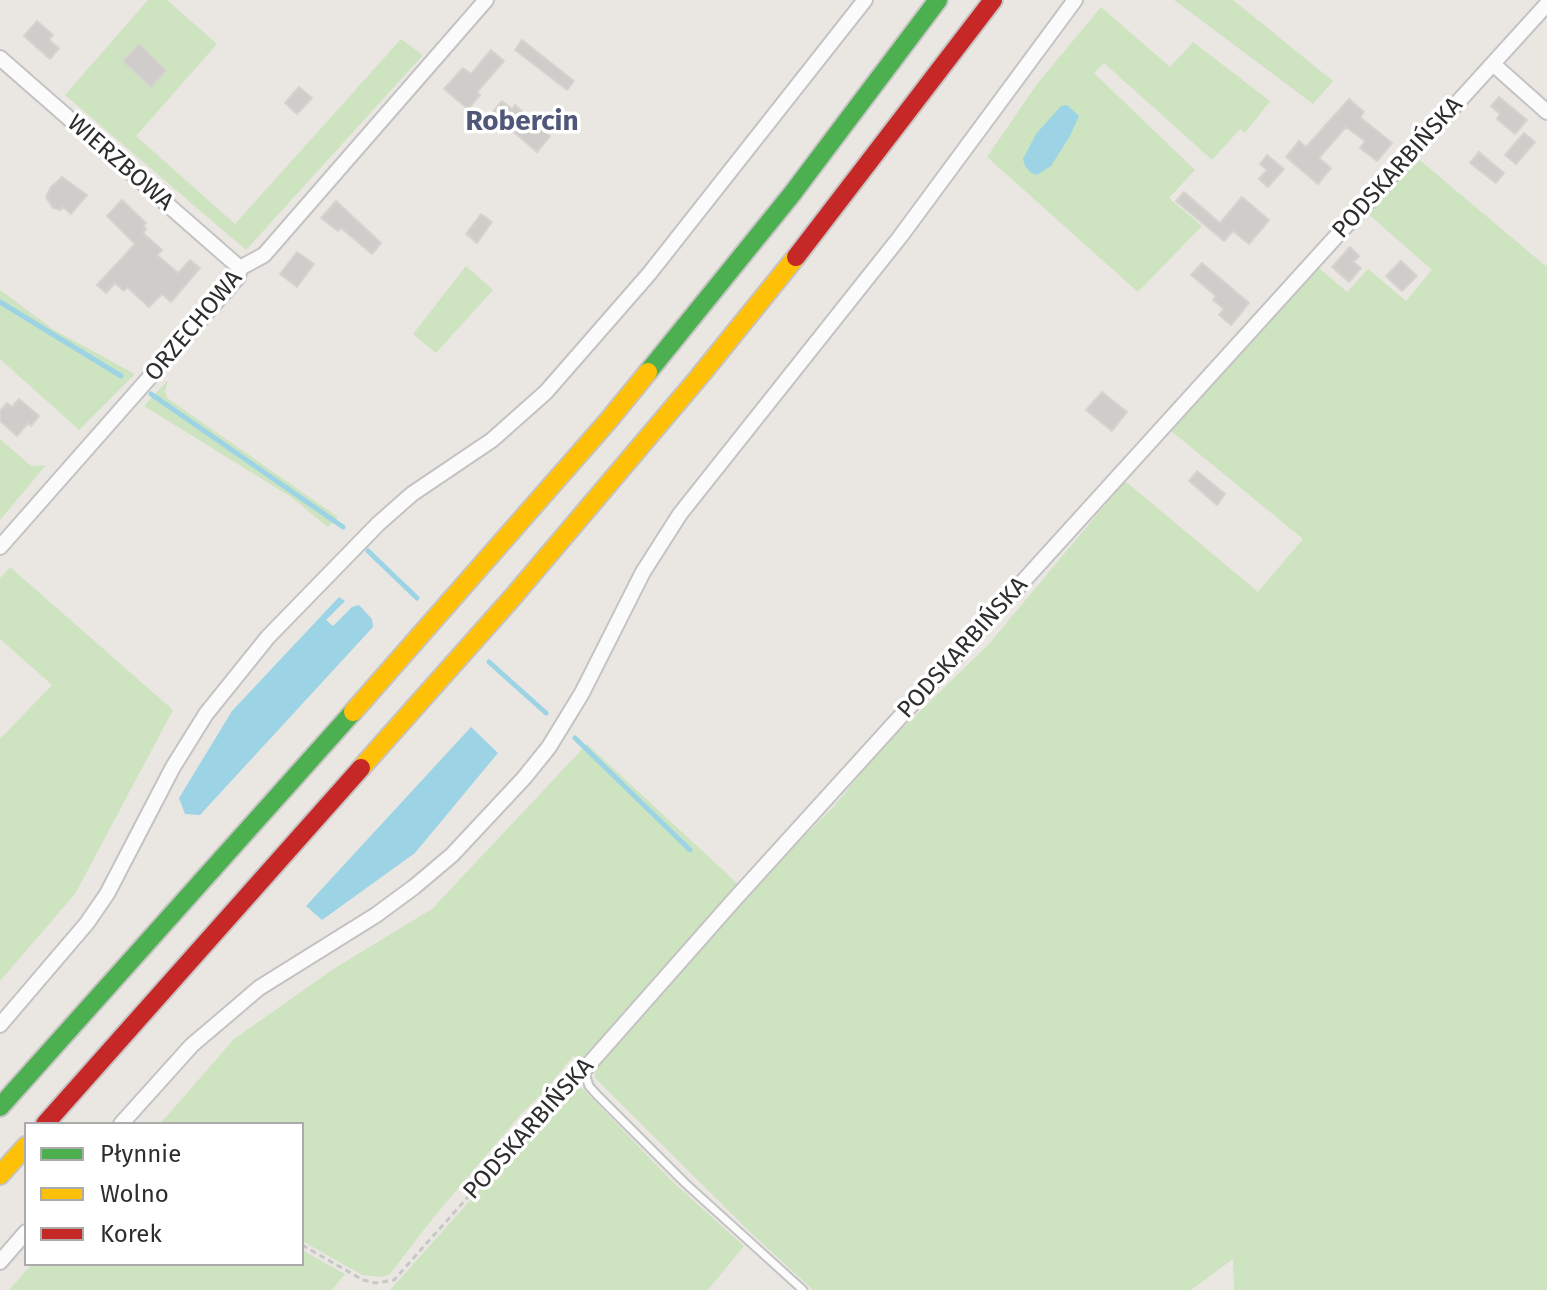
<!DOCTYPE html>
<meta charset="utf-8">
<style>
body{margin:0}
#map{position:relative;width:1547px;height:1290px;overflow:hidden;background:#eae7e3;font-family:"Fira Sans",sans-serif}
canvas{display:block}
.legend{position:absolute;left:24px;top:1122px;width:280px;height:144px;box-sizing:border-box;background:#fff;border:2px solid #ababab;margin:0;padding:10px 14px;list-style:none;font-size:24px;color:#2d2d2d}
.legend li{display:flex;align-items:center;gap:16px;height:40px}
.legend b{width:40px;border:2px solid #ababab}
</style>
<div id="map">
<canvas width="1547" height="1290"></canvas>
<ul class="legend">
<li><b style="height:10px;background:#4caf50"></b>Płynnie</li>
<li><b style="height:10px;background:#ffc107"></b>Wolno</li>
<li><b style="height:10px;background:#c62828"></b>Korek</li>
</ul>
</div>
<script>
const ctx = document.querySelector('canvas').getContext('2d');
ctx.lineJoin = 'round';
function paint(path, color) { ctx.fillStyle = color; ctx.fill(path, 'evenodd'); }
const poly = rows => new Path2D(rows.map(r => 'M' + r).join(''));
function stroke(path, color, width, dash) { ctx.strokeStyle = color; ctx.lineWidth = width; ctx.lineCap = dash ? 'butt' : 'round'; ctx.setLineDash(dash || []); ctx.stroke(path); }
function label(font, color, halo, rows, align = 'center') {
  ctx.font = font + ' "Fira Sans",sans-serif'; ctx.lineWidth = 7; ctx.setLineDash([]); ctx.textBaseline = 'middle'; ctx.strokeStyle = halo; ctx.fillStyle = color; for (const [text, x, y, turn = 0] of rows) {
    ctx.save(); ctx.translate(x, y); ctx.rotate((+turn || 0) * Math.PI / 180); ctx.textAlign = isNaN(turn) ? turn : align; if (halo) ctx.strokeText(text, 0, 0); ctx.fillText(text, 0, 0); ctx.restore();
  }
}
paint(poly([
 [148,0,167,0,217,44,136,136,235,224,401,39,423,55,246,250,65,95],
 [1174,0,1233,0,1333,81,1313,104],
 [1101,7,1170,67,1193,42,1270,101,1245,133,1240,129,1212,160,1104,63,1094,73,1195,170,1169,198,1202,226,1138,292,987,157,1037,84],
 [1416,157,1547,267,1547,1290,1234,1290,1233,1259,1191,1290,813,1290,752,1234,595,1078,594,1066,728,914,834,806,882,748,988,645,1125,481,1258,592,1303,539,1170,430,1319,268,1347,292,1368,269,1406,301,1432,270,1367,213],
 [466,266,493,290,436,353,413,334],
 [0,290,54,330,135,374,79,430,0,359],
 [168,380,165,392,167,398,338,517,328,527,291,497,144,406],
 [0,439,31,466,46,465,0,520],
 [10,567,173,710,75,894,0,981,0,739,52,685,0,639,0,578],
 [587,744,739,885,583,1061,573,1056,545,1091,521,1114,433,1218,390,1274,382,1277,362,1275,302,1241,302,1124,160,1124,234,1039,335,968,432,909],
 [576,1082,674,1183,744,1246,708,1290,390,1290],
 [302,1250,345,1274,332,1290,9,1290,32,1264,302,1264]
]), '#cee3bf');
paint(poly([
 [1067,105,1079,116,1070,136,1051,166,1037,175,1031,173,1025,166,1023,159,1036,134,1061,106],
 [339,597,345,601,326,620,333,626,352,607,359,605,372,619,373,627,200,815,185,814,179,798,232,711],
 [471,727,498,753,415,853,322,920,306,906]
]), '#9dd4e5');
stroke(poly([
 [0,302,121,376],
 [151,394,343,527],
 [368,551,417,598],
 [489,662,546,713],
 [575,738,690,850]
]), '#9dd4e5', 5);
const building = poly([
 [37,21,53,35,49,40,59,48,50,59,24,36,37,21],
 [522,40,574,81,567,90,515,50,522,40],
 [139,44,166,71,151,87,123,61,139,44],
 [491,50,504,61,477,92,480,95,468,109,444,89,463,68,471,74,491,50],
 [299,87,312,98,297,114,285,103,299,87],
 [1499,97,1527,120,1515,134,1497,119,1500,114,1491,106,1499,97],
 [1349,99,1364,112,1360,117,1392,143,1377,161,1360,148,1365,141,1346,127,1319,158,1331,168,1318,184,1286,157,1299,141,1306,147,1349,99],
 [502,101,512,109,515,105,550,136,537,152,492,113,502,101],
 [1524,133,1535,142,1516,164,1505,155,1524,133],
 [1479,152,1504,173,1496,183,1470,163,1479,152],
 [1267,155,1284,169,1268,187,1259,179,1267,170,1260,164,1267,155],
 [62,177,87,195,71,214,63,207,61,210,53,208,46,197,51,187,62,177],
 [1184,192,1220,223,1242,197,1269,220,1249,244,1233,231,1224,241,1176,201,1184,192],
 [122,200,146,223,143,226,146,229,143,233,162,250,157,255,178,273,190,260,200,268,171,302,162,294,149,307,127,287,124,291,115,283,106,293,97,285,135,244,107,216,122,200],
 [336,201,381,243,372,254,341,228,338,231,321,218,336,201],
 [481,214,492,222,477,243,466,234,481,214],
 [1350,247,1359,256,1353,262,1361,268,1349,282,1332,267,1350,247],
 [297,252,314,264,297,287,280,274,297,252],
 [1401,261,1417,276,1402,291,1386,276,1401,261],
 [1202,263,1249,303,1231,325,1219,315,1224,309,1213,300,1216,296,1191,275,1202,263],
 [1102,392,1127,412,1112,431,1086,410,1102,392],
 [19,399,39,416,31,426,28,423,17,436,0,421,0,411,7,403,12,407,19,399],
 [1197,471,1225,494,1217,505,1189,481,1197,471]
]);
paint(building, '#cfcdca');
stroke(building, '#d5d3cf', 2);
const lane = poly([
 [584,1070,589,1086,597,1095,685,1183,803,1290]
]);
const street = poly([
 [0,58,240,268],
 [1493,64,1547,112],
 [240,268,264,255,486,0],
 [0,547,238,277,240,268],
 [0,1025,87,923,107,894,173,767,206,714,268,637,378,524,412,494,492,440,546,392,649,274,865,0],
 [584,1070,734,900,1547,4],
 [121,1124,192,1045,218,1023,259,988,376,915,414,887,452,855,524,778,549,747,582,693,643,572,680,514,900,237,1075,0],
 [0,1262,26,1232]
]);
const fast = poly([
 [648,372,792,194,938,0],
 [0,1107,353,712]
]);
const slow = poly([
 [353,712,608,421,648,372],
 [361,768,512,598,699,377,796,257],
 [0,1175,26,1146]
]);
const jam = poly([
 [796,257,993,0],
 [45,1124,361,768]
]);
stroke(lane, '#c4c3c3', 11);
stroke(street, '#c4c3c3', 18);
stroke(fast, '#c6c4c3', 22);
stroke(slow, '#c6c4c3', 22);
stroke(jam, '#c6c4c3', 22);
stroke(poly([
 [302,1245,363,1280,376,1283,394,1280,572,1080]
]), '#c8c8c8', 3, [6, 4]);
stroke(lane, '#fcfbfb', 7);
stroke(street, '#fcfbfb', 14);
stroke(fast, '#4caf50', 18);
stroke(slow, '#ffc107', 18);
stroke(jam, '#c62828', 18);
label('24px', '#2d2d2d', '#fff', [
 ["WIERZBOWA",120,163,41],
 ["PODSKARBIŃSKA",1398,168,-48],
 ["ORZECHOWA",194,326,-50],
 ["PODSKARBIŃSKA",963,648,-48],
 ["PODSKARBIŃSKA",529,1129,-48]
]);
label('bold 28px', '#50587a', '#fff', [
 ["Robercin",522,122]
]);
</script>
